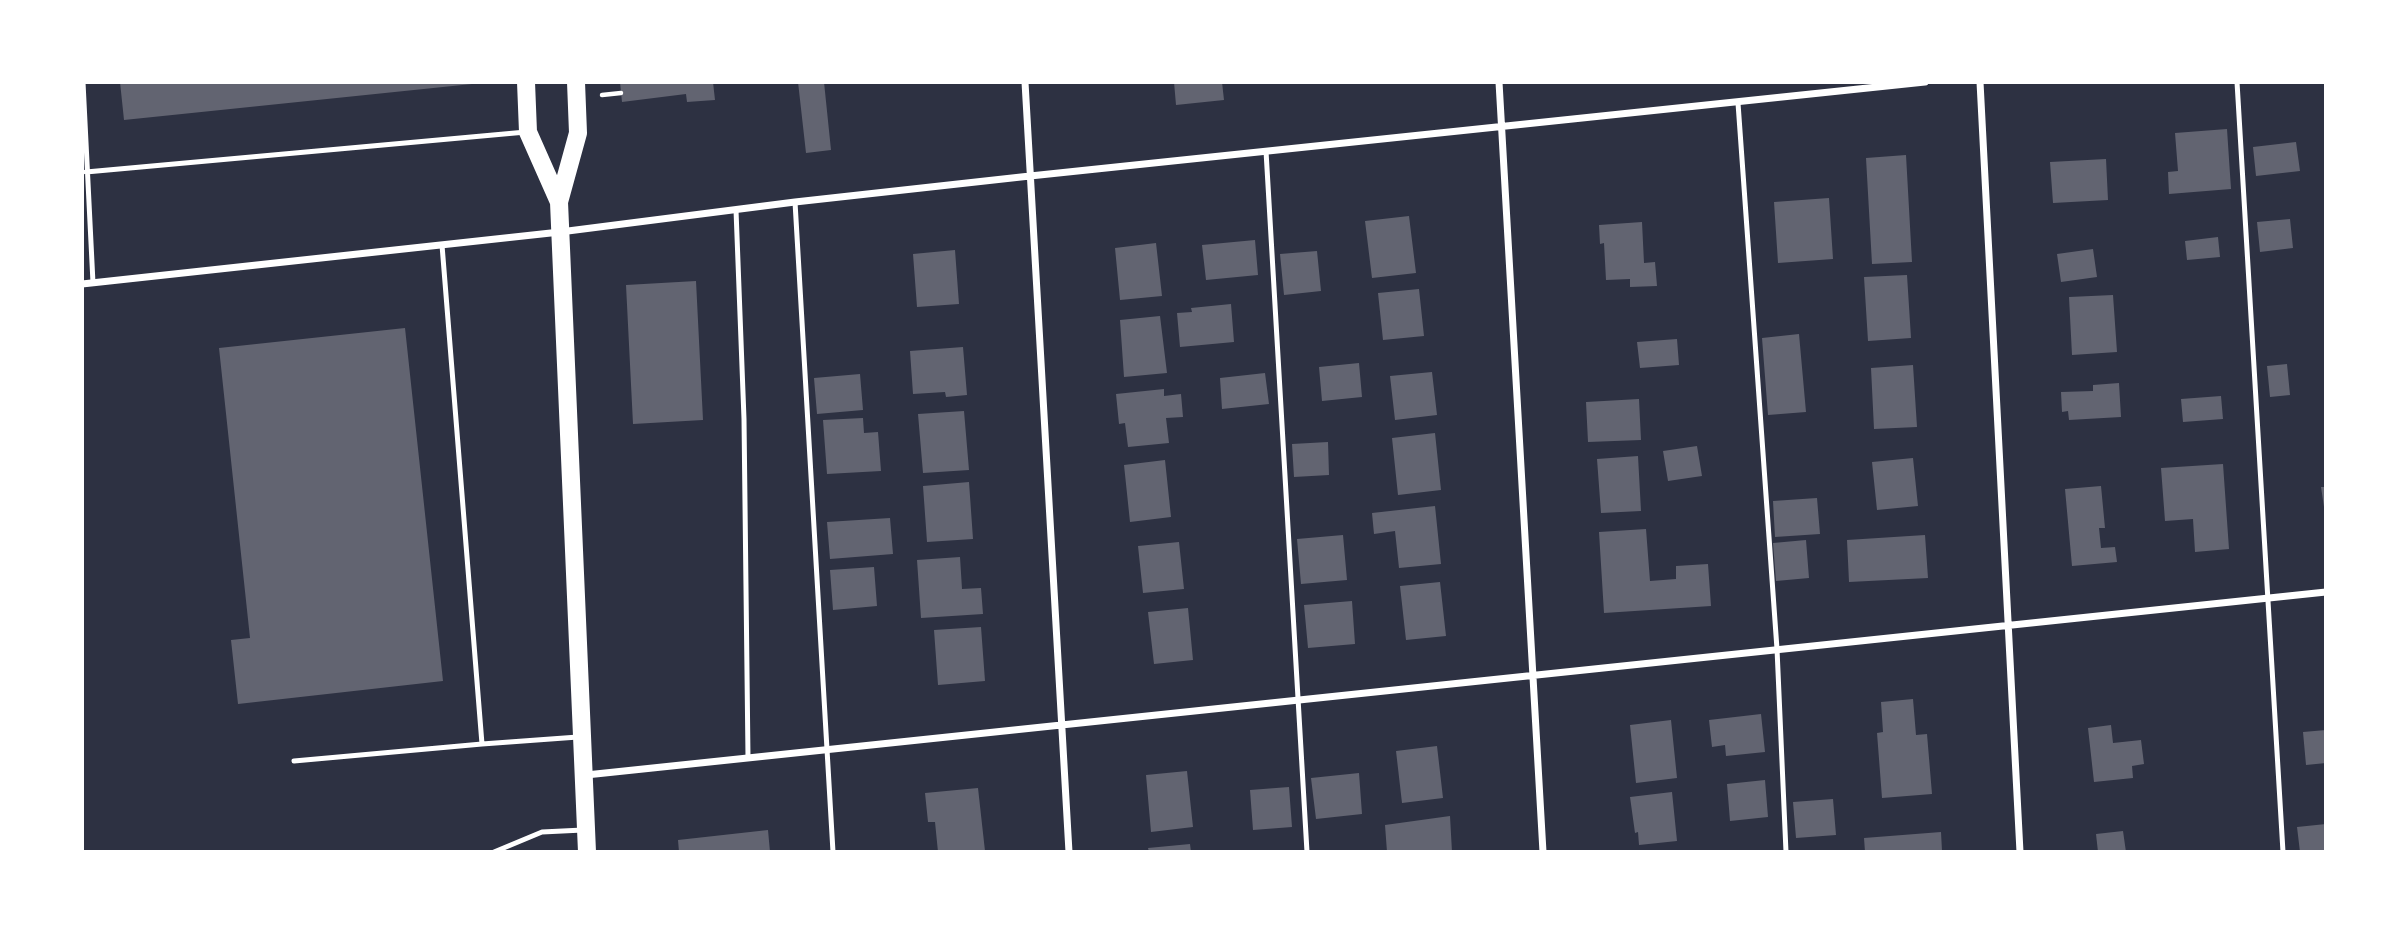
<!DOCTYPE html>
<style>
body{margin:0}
#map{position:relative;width:2408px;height:934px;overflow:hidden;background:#2d3142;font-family:"Asap Condensed",sans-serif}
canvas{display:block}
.frame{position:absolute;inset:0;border:84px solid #fff;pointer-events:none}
</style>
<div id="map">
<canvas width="2408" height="934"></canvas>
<div class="frame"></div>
</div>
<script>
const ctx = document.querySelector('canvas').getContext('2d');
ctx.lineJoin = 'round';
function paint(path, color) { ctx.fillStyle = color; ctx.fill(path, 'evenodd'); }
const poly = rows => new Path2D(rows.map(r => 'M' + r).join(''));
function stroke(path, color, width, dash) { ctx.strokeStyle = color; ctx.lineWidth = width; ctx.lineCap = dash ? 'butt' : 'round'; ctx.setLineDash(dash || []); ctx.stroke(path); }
paint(poly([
 [120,82,472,82,472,84,124,120],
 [620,82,713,82,715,100,687,102,686,94,622,102],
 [798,82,824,82,831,150,806,153],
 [1174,82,1222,82,1224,100,1176,105],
 [2227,129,2231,189,2169,194,2168,172,2178,171,2175,133],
 [2296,142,2300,171,2256,176,2253,147],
 [1906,155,1912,262,1872,264,1866,158],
 [2106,159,2108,200,2053,203,2050,162],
 [1829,198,1833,259,1778,263,1774,202],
 [1409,216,1416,273,1372,278,1365,221],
 [2290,219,2293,248,2260,252,2257,222],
 [1642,222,1644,263,1655,262,1657,286,1630,287,1630,279,1606,280,1604,243,1600,244,1599,225],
 [2218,237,2220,257,2187,260,2185,241],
 [1255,240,1258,275,1206,280,1202,245],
 [1156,243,1162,296,1120,300,1115,248],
 [2093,249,2097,277,2061,282,2057,254],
 [955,250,959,304,917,307,913,254],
 [1317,251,1321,291,1284,295,1280,254],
 [1907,275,1911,338,1868,341,1864,277],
 [696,281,703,420,633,424,626,285],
 [1419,289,1424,336,1383,340,1378,293],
 [2113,295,2117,352,2072,355,2069,297],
 [1231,304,1234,342,1180,347,1177,313,1192,312,1191,308],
 [1160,316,1167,373,1124,377,1120,320],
 [405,328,443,681,238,704,231,640,250,638,219,348],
 [1799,334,1806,412,1768,415,1762,338],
 [1677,339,1679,365,1640,368,1637,342],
 [963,347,967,395,946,397,945,392,913,394,910,351],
 [1359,363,1362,397,1322,401,1319,367],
 [2287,364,2290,395,2270,397,2267,366],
 [1913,365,1917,427,1874,429,1871,368],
 [1432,372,1437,415,1395,420,1390,376],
 [1265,373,1269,404,1222,409,1220,378],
 [860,374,863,410,817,414,814,378],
 [2119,383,2121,417,2069,420,2068,411,2062,412,2061,392,2093,391,2093,385],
 [1164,389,1164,396,1181,394,1183,417,1166,418,1169,443,1128,447,1125,423,1119,424,1116,394],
 [2221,396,2223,419,2183,422,2181,399],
 [1639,399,1641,440,1588,442,1586,402],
 [964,411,969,470,923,473,918,414],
 [863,418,864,433,878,432,881,471,827,474,823,420],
 [1435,433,1441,490,1398,495,1392,438],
 [1328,442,1329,475,1294,477,1292,444],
 [1697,446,1702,476,1668,481,1663,451],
 [1638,456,1641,511,1601,513,1597,459],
 [1913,458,1918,506,1877,510,1872,462],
 [1165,460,1171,517,1130,522,1124,465],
 [2223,464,2229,549,2195,552,2193,519,2165,521,2161,468],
 [969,482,973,539,927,542,923,486],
 [2101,486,2105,528,2099,528,2101,548,2115,547,2117,562,2072,566,2065,489],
 [2321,487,2326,487,2326,507,2324,507],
 [1817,498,1820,534,1775,537,1773,501],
 [1435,506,1441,564,1399,568,1395,531,1374,534,1372,513],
 [890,518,893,554,830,559,827,522],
 [1646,529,1650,581,1676,579,1676,566,1708,564,1711,606,1604,613,1599,532],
 [1343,535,1347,580,1301,584,1297,539],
 [1925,535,1928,578,1849,582,1847,540],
 [1806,540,1809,578,1776,581,1773,543],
 [1179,542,1184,589,1143,593,1138,546],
 [960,557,962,589,981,588,983,614,921,618,917,560],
 [874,567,877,606,833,610,830,570],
 [1440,582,1446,636,1406,640,1400,586],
 [1352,601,1355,644,1308,648,1304,605],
 [1188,608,1193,660,1154,664,1148,612],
 [981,627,985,681,938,685,934,630],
 [1913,699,1916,735,1927,734,1932,794,1882,798,1877,733,1883,732,1881,702],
 [1761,714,1765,752,1726,756,1725,745,1712,747,1709,720],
 [1671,720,1677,778,1636,783,1630,725],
 [2111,725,2113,743,2141,740,2144,764,2132,766,2133,778,2094,782,2088,728],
 [2326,730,2326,763,2306,765,2303,732],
 [1437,746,1443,798,1402,803,1396,751],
 [1187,771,1193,827,1151,832,1146,775],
 [1359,773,1362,814,1316,819,1311,778],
 [1765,780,1768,817,1730,821,1727,784],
 [1289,787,1292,827,1253,830,1250,790],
 [978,788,985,851,938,852,935,822,928,822,925,793],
 [1672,792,1677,841,1639,845,1638,832,1635,833,1630,797],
 [1833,799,1836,835,1796,838,1793,802],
 [1450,816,1452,852,1387,852,1385,825],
 [2326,824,2326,852,2300,852,2297,827],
 [768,830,770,852,679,852,678,840],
 [2123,831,2126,852,2098,852,2096,834],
 [1941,832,1942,851,1865,852,1864,838],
 [1190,844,1191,852,1149,852,1148,848]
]), '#626471');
stroke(poly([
 [602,95,621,93]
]), '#fff', 4.5);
stroke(poly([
 [83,82,93,283],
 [2237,82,2283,852],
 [1738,103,1777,649,1786,852],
 [1266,151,1307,852],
 [86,172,526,132],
 [795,202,833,852],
 [736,210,744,419,748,757],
 [482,744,578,737],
 [294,761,482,744,442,245],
 [494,852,542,832,583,830]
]), '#fff', 5);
stroke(poly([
 [1025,82,1069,852],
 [1499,82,1543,852],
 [1980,82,2020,852],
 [82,284,560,232,795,202,1030,176,1925,82],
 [586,775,2326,592]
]), '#fff', 7);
stroke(poly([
 [526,82,528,132,559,202],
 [576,82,578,133,559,202,587,852]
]), '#fff', 18);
</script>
